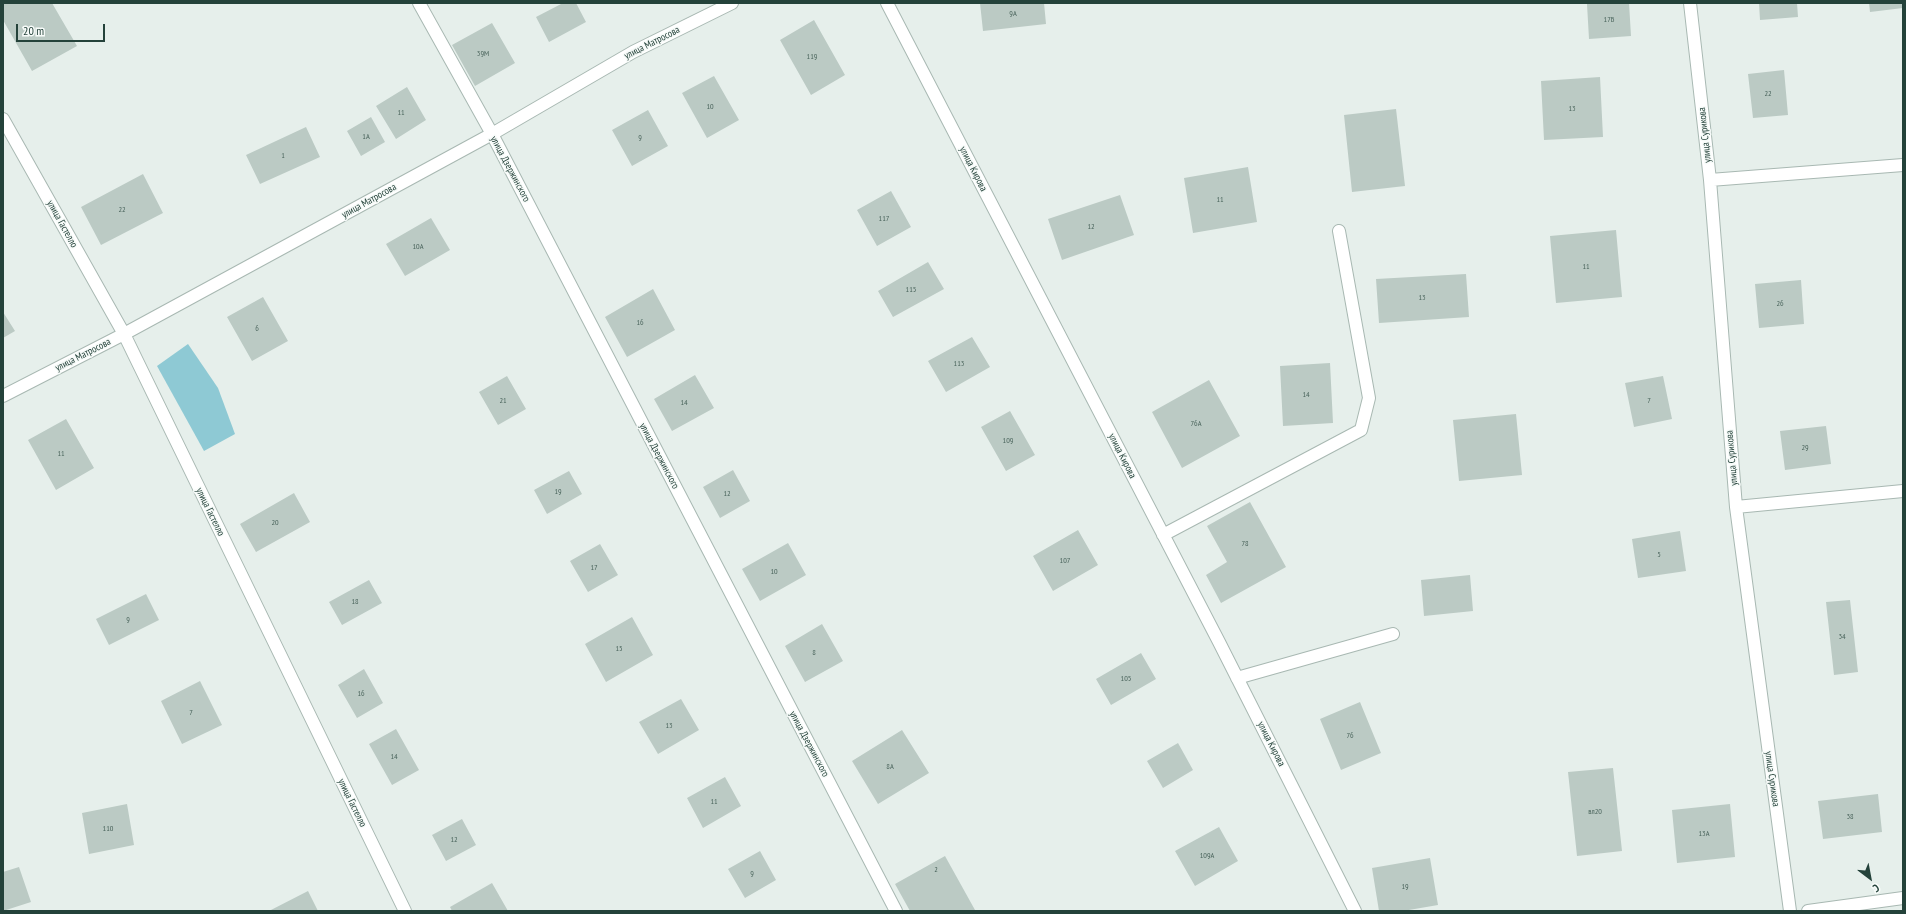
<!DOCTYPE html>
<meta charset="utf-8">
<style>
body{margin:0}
#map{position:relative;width:1906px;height:914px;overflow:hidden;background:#e6efeb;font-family:"PT Sans Narrow",sans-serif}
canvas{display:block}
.frame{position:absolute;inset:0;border:4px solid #24423a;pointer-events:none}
.north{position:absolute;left:1850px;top:858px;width:40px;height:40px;-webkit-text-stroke:3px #f7fbf9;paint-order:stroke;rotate:148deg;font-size:11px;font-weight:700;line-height:16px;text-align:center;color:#24423a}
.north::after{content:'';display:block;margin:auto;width:14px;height:18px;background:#24423a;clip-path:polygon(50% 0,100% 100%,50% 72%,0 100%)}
.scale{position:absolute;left:16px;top:24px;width:89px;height:18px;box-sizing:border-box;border:2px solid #24423a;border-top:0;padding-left:5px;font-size:12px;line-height:14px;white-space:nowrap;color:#24423a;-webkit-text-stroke:3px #f7fbf9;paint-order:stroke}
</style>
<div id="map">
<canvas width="1906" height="914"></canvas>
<div class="frame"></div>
<div class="north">С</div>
<div class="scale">20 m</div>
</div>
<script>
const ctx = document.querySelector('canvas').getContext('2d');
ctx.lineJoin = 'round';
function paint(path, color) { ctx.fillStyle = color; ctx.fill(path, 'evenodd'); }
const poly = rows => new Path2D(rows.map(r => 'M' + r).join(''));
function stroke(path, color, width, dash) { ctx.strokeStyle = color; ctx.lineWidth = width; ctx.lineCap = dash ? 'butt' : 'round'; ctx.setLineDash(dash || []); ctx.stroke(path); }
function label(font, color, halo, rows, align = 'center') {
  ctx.font = font + ' "PT Sans Narrow",sans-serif'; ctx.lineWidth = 3; ctx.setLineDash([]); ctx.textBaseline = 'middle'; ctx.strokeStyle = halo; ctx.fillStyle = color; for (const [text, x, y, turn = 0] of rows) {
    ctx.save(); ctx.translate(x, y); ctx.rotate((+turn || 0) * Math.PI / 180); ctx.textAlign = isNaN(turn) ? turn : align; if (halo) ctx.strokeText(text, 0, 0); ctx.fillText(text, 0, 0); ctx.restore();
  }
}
paint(poly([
 [188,344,218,388,235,434,204,451,157,366]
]), '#8ec9d4');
paint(poly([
 [3,3,52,3,77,46,32,71,3,20],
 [563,3,576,3,586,22,549,42,536,17],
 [980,3,1044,3,1046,24,983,31],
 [1629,3,1631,36,1589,39,1587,4],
 [1759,3,1797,3,1798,17,1760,20],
 [1869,3,1903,3,1903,8,1870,12],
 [814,20,845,75,811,95,780,40],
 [492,23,515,63,475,86,452,45],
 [1784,70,1788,115,1753,118,1748,74],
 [714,76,739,120,707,138,682,93],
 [1600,77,1603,137,1544,140,1541,81],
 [407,87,426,120,396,139,376,106],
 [1396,109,1405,186,1352,192,1344,115],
 [648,110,668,146,632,166,612,130],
 [371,117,385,142,361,156,347,131],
 [306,127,320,157,260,184,246,155],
 [1248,167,1257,222,1193,233,1184,178],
 [143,174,163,213,101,245,81,207],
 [891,191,911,227,877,246,857,210],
 [1120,195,1134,235,1062,260,1048,219],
 [431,218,450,250,405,276,386,244],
 [1616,230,1622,297,1556,303,1550,236],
 [928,262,944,289,893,317,878,291],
 [1466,274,1469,317,1379,323,1376,279],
 [1801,280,1804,324,1759,328,1755,284],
 [653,289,675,330,627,357,605,317],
 [263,297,288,341,252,361,227,317],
 [3,312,15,331,3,338],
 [972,337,990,367,946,392,928,361],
 [1330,363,1333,423,1283,426,1280,366],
 [695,375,714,408,672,431,654,399],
 [507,376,526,409,498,425,479,392],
 [1663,376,1672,419,1634,427,1625,383],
 [1209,380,1240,436,1182,468,1152,412],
 [1010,411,1035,455,1006,471,981,427],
 [1516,414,1522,475,1459,481,1453,420],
 [66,419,94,468,56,490,28,440],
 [1826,426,1831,464,1785,470,1780,431],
 [733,470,750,501,720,518,703,487],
 [569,471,582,494,547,514,534,490],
 [294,493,310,522,256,552,240,524],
 [1250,502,1286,567,1221,603,1206,575,1227,562,1207,526],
 [1078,530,1098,565,1053,591,1033,556],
 [1680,531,1686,571,1638,578,1632,539],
 [788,543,806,575,760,601,742,569],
 [600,544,618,575,588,592,570,561],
 [1470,575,1473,611,1424,616,1421,580],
 [369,580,382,603,342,625,329,602],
 [146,594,159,620,109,645,96,619],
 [1850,600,1858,672,1834,675,1826,602],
 [632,617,653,655,606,682,585,644],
 [822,624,843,661,805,682,785,646],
 [1141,653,1156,679,1111,705,1096,679],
 [364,669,383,703,357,718,338,685],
 [200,681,222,725,182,744,161,701],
 [681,699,699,730,658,754,639,722],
 [1360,702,1381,753,1341,770,1320,719],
 [396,729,419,770,392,785,369,744],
 [902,730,929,773,878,804,852,761],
 [1178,743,1193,770,1163,788,1147,761],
 [1613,768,1622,851,1577,856,1568,772],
 [725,777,741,806,703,828,687,798],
 [1878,794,1882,832,1823,839,1818,801],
 [127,804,134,845,89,854,82,813],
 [1730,804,1735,857,1677,863,1672,810],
 [462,819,476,845,446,861,432,835],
 [1219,827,1238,861,1195,886,1175,851],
 [760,851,776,880,745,898,728,869],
 [945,856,975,910,972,911,910,911,895,884],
 [1430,858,1438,905,1403,911,1379,911,1372,868],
 [19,867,31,902,3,911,3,872],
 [492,883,508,911,452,911,450,907],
 [308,891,318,911,269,911]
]), '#bbcac4');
const minor = poly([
 [419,3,492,134,896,911],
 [887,3,1219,642,1355,911],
 [1690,3,1710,180,1736,507,1790,911],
 [3,119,124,334,405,911],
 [1710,180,1903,165],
 [3,396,124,334,492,134,633,52,732,3],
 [1736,507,1903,491],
 [1163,535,1361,430,1369,398,1339,231],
 [1237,678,1393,634],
 [1808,911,1903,898]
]);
stroke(minor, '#a8b8b2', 14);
stroke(minor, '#fff', 12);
label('8px', '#4a645c', null, [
 ["9А",1013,14],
 ["17Б",1609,20],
 ["39М",483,54],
 ["119",812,57],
 ["22",1768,94],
 ["10",710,107],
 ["13",1572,109],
 ["11",401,113],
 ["1А",366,137],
 ["9",640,138],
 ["1",283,156],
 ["11",1220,200],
 ["22",122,210],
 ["117",884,219],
 ["12",1091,227],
 ["10А",418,247],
 ["11",1586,267],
 ["115",911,290],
 ["13",1422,298],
 ["26",1780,304],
 ["16",640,323],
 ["6",257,329],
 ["113",959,364],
 ["14",1306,395],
 ["21",503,401],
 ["7",1649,401],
 ["14",684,403],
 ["76А",1196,424],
 ["109",1008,441],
 ["29",1805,448],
 ["11",61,454],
 ["19",558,492],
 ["12",727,494],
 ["20",275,523],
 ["78",1245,544],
 ["5",1659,555],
 ["107",1065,561],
 ["17",594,568],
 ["10",774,572],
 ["18",355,602],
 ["9",128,620],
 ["34",1842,637],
 ["15",619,649],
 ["8",814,653],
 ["105",1126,679],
 ["16",361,694],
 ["7",191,713],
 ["13",669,726],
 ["76",1350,736],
 ["14",394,757],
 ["8А",890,767],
 ["11",714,802],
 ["вл20",1595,812],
 ["38",1850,817],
 ["110",108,829],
 ["13А",1704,834],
 ["12",454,840],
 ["109А",1207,856],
 ["2",936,870],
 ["9",752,874],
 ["19",1405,887]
]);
label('10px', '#24423a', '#f7fbf9', [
 ["улица Матросова",652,43,-27],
 ["улица Сурикова",1705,135,-96],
 ["улица Дзержинского",510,169,62],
 ["улица Кирова",973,169,63],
 ["улица Матросова",369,201,-29],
 ["улица Гастелло",62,224,61],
 ["улица Матросова",83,355,-27],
 ["улица Дзержинского",659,456,62],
 ["улица Кирова",1122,456,63],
 ["улица Сурикова",1732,458,-95],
 ["улица Гастелло",210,512,64],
 ["улица Дзержинского",809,744,62],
 ["улица Кирова",1271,744,63],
 ["улица Сурикова",1772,779,82],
 ["улица Гастелло",352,803,64]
]);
</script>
